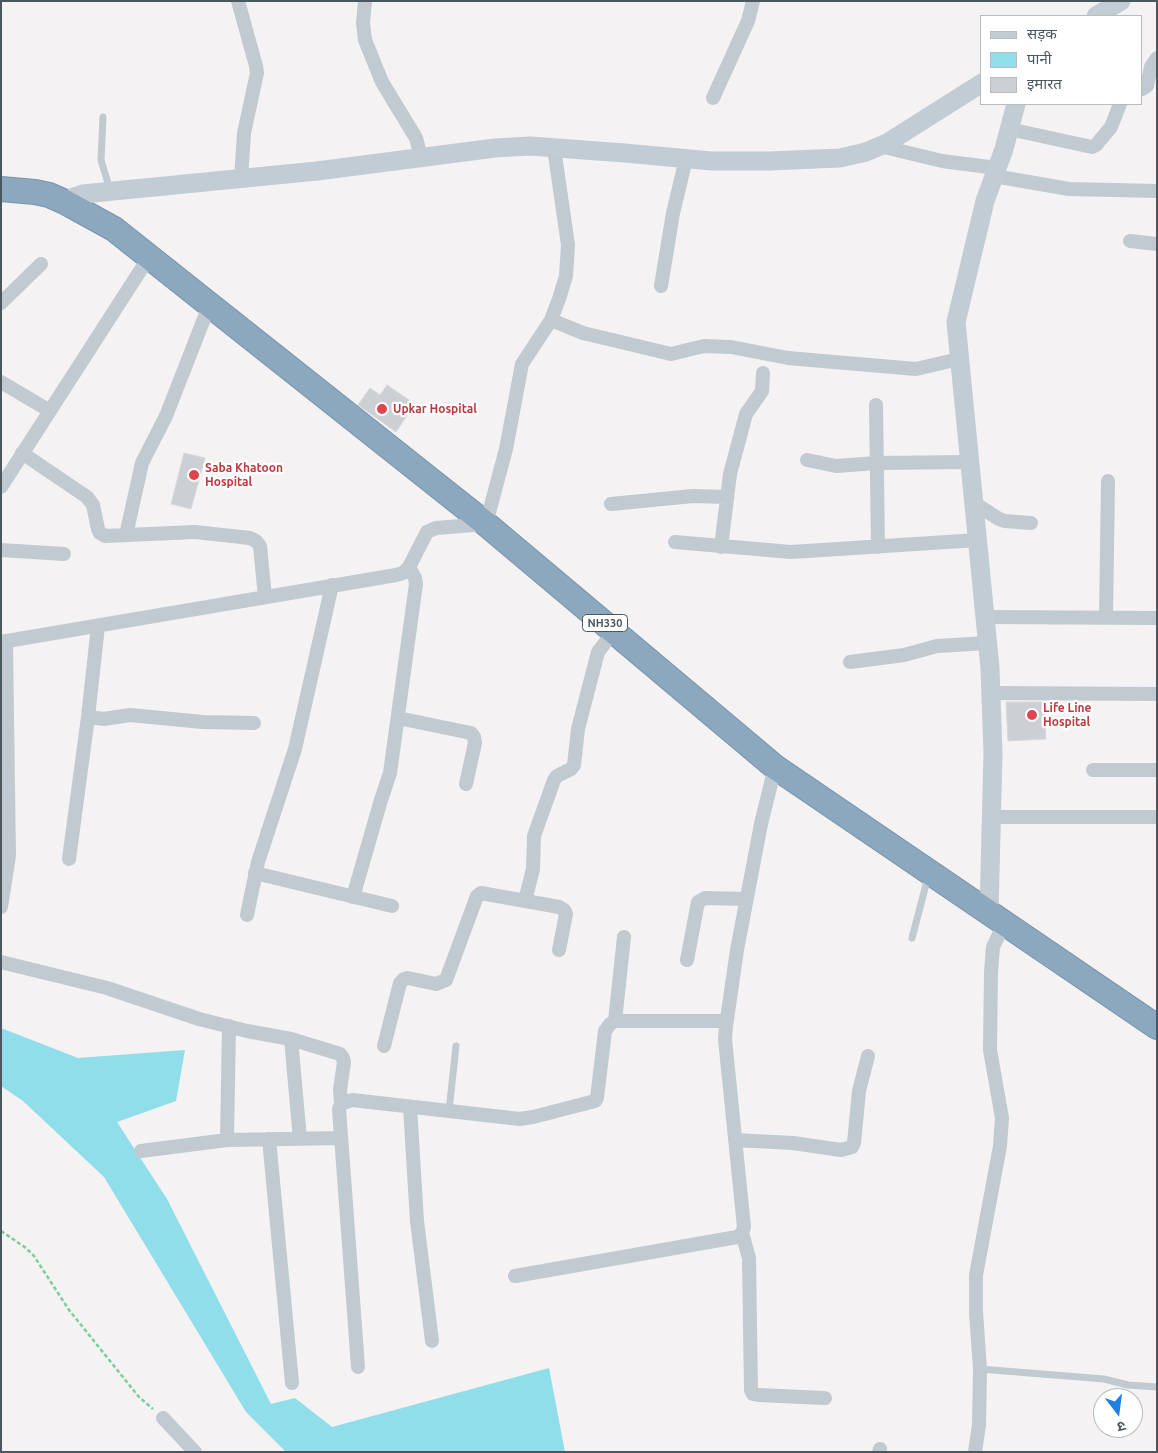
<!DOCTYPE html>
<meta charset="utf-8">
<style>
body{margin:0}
#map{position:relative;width:1158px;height:1453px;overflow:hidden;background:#f4f2f2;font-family:Ubuntu,"Noto Sans Devanagari",sans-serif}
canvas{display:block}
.frame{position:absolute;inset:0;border:2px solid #4a575f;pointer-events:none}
.legend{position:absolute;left:980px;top:15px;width:162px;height:90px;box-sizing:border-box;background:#fff;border:1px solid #b7bcbf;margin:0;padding:6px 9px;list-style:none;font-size:15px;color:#4a575f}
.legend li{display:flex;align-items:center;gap:10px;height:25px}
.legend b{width:25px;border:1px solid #b7bcbf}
.north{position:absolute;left:1093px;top:1388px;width:50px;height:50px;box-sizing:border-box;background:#fff;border:1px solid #b7bcbf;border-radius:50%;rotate:165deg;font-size:14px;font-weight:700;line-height:20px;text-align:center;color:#4a575f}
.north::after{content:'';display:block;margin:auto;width:18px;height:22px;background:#1f80e1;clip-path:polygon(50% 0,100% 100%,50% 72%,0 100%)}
</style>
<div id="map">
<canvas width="1158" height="1453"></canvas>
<div class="frame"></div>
<ul class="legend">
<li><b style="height:6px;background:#c1ccd5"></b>सड़क</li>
<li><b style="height:14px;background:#91deeb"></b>पानी</li>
<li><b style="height:14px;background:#ccd0d4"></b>इमारत</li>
</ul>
<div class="north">उ</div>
</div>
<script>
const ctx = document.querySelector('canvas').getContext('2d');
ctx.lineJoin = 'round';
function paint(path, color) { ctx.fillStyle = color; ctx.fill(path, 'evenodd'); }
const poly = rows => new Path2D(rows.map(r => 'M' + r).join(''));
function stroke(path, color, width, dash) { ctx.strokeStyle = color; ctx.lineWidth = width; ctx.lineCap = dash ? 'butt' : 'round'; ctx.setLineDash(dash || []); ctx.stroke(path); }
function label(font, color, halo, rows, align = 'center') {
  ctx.font = font + ' Ubuntu,sans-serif'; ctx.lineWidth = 4.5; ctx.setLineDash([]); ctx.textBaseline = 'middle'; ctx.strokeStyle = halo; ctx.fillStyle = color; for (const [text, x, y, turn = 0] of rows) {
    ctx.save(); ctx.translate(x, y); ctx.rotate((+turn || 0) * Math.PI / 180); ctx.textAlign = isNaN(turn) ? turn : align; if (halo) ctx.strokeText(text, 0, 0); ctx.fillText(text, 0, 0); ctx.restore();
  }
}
paint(poly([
 [1,1028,78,1058,185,1050,176,1101,117,1122,167,1199,271,1404,295,1398,332,1427,549,1368,565,1452,286,1452,246,1412,104,1177,23,1101,1,1086]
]), '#91deeb');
const building = poly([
 [387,385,415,404,396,432,358,405,370,388,380,395,387,385],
 [184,453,205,458,191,509,171,504,184,453],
 [1006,702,1044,702,1046,739,1008,741,1006,702]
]);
paint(building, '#ccd0d4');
stroke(building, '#d6d9dd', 1);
const highway = poly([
 [1,189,35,192,49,195,65,202,114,229,486,524,775,767,1157,1027]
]);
stroke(highway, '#7793ab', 26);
stroke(poly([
 [1,1231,26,1248,34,1256,69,1310,139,1397,153,1409]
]), '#7bcd9f', 2.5, [4, 2.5]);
stroke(poly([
 [103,117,101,160,110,190],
 [912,938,928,877],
 [449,1111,456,1046],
 [980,1369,1104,1379,1128,1385,1157,1387]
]), '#c0cad0', 7);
stroke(poly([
 [238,1,256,66,257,73,244,133,241,179],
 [365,1,363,23,365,40,382,82,416,138,421,157],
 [1142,89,1147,86,1151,67,1157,58],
 [713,98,748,21,753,1],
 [1009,129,1092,147,1096,145,1111,127,1120,104],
 [880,146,942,161,997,168],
 [994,176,1069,189,1157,191],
 [1130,241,1157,244],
 [661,286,673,213,686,159],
 [1,303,41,264],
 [551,320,583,333,671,354,704,346,731,347,788,358,916,369,959,359],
 [1,382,50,411],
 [876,405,878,547],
 [22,453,87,497,93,505,98,529,100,533,105,536,195,532,250,538,256,541,260,546,265,597],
 [807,460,836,466,876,463,970,462],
 [1,487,149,257],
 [974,503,999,519,1005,521,1031,523],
 [611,504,693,496,727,497],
 [126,535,142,463,166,416,209,306],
 [675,542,791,552,978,540],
 [721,547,730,474,746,414,762,391,763,373],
 [1,550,64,554],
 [985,617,1157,618],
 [1106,617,1108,481],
 [1,642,396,575,403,573,409,567,427,532,436,528,486,524,506,449,522,364,551,320,559,299,566,276,568,245,554,148],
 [850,662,904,655,937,646,988,643],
 [991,693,1157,694],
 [88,717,104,719,130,715,203,722,254,723],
 [398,718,471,733,474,737,475,743,466,784],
 [1093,770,1157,770],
 [991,817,1157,817],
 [69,859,88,717,98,626],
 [255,873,392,906],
 [353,897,381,800,390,773,416,584,415,578,409,567],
 [525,901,533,869,534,836,554,780,557,776,571,769,574,765,578,729,598,652,614,631],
 [1,907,9,856,6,642],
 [247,915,258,862,295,749,332,585],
 [687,960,698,902,705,898,746,899],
 [1,962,107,988,199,1019,247,1031,291,1039,340,1054,343,1058,344,1062,340,1090,341,1104],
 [615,1021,624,937],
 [291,1039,300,1139],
 [384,1046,400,983,404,979,408,978,436,984,446,980,477,896,481,893,559,907,564,910,566,914,559,950],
 [410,1107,417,1221,432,1341],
 [269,1139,292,1383],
 [227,1140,229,1026],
 [735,1140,793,1143,841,1150,852,1147,854,1143,859,1091,868,1056],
 [141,1151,227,1140,341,1138],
 [742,1233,749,1258,751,1390,753,1394,758,1395,825,1398],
 [515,1276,737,1237,742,1233,744,1227,725,1039,726,1026,737,950,761,824,775,767],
 [358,1367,339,1109,341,1104,352,1100,520,1119,533,1117,595,1101,597,1098,605,1031,610,1024,615,1021,727,1021],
 [163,1418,195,1452],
 [879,1452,880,1449],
 [975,1452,979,1425,980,1369,976,1312,976,1275,1000,1146,1002,1118,990,1050,991,972,993,947,1004,924]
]), '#c0cad0', 14);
stroke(poly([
 [1096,16,1121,1],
 [65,202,74,197,83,194,317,171,495,148,530,146,625,153,711,161,769,161,840,158,866,152,887,143,982,83],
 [989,913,993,753,990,668,956,322,985,201,1004,149,1016,104]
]), '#c1ccd5', 19);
stroke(highway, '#8ca8bf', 24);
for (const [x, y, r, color] of [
 [382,409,6,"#e0444e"],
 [194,475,6,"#e0444e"],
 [1032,715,6,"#e0444e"]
]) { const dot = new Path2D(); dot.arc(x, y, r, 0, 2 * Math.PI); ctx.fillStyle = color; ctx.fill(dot); stroke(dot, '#fff', 2); }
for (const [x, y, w] of [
 [605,623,45]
]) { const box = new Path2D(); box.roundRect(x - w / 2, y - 8.5, w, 17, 4); ctx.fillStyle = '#fff'; ctx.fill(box); stroke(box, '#4a575f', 1); }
label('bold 11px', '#4a575f', null, [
 ["NH330",605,623]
]);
label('bold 12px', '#be3a42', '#fff', [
 ["Upkar Hospital",393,409],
 ["Saba Khatoon",205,468],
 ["Hospital",205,482],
 ["Life Line",1043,708],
 ["Hospital",1043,722]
], 'left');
</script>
